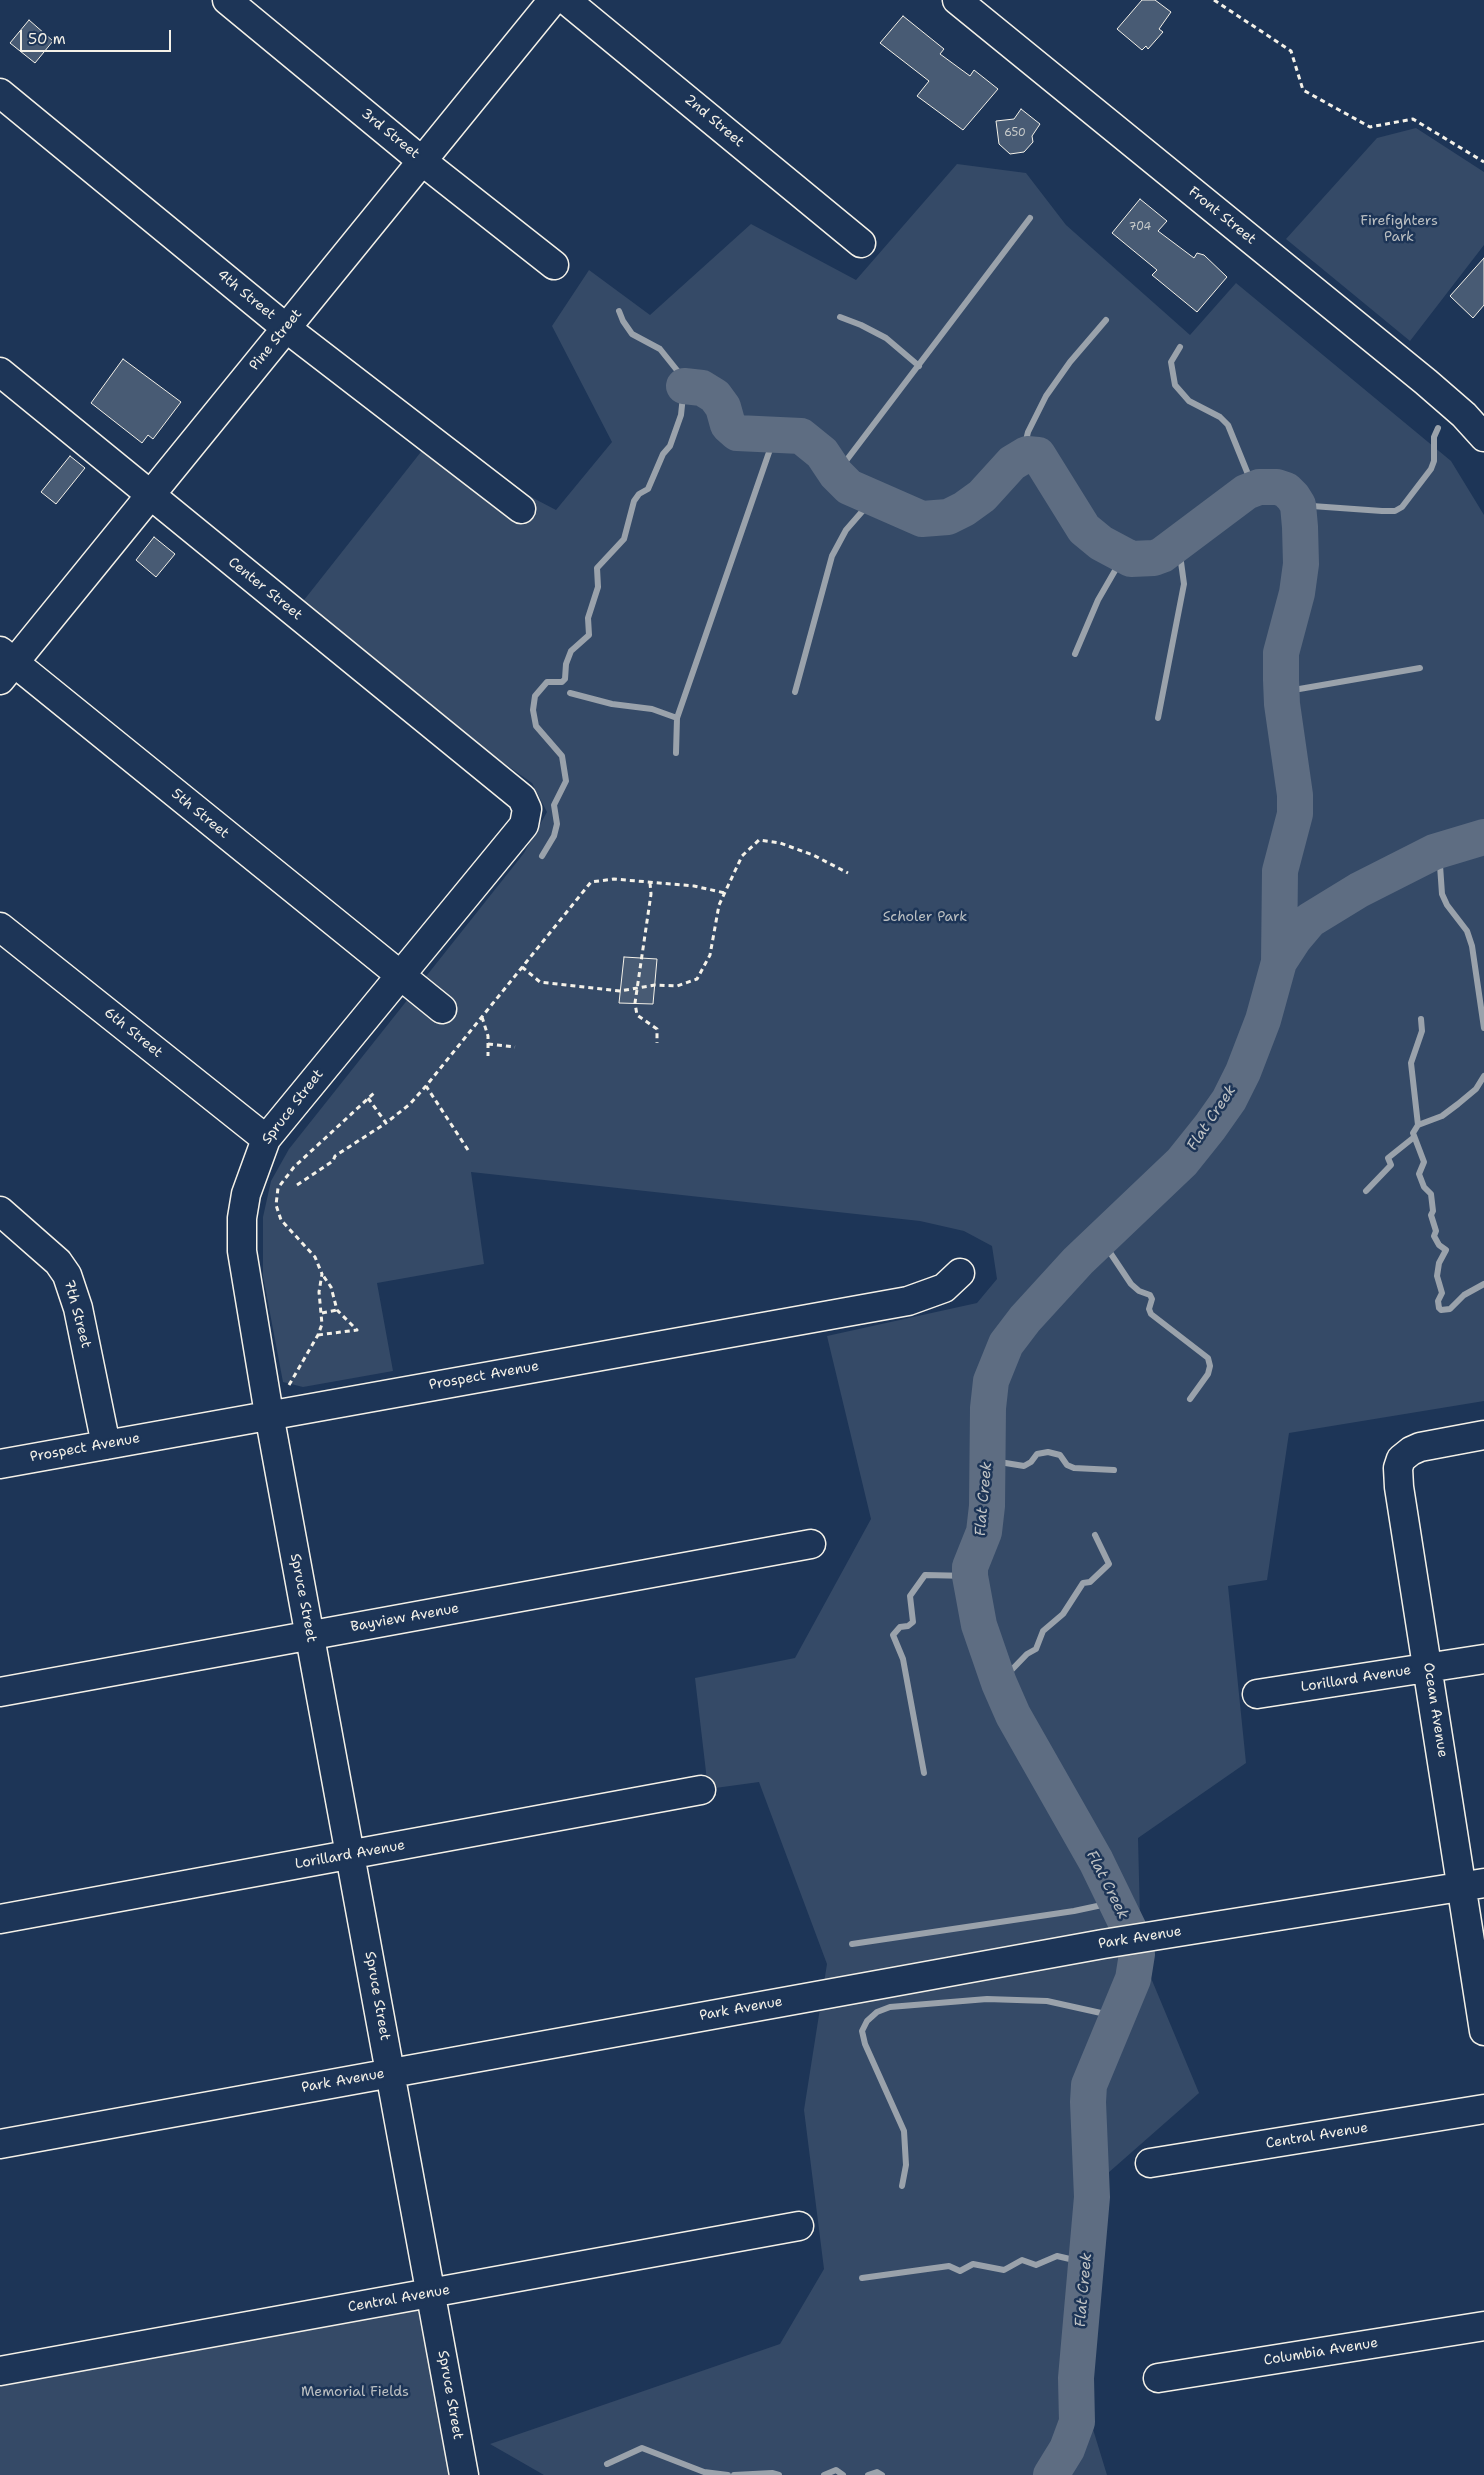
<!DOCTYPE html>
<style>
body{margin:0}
#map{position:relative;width:1484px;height:2475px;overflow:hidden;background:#1d3557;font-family:"Shantell Sans",sans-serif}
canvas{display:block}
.scale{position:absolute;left:20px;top:30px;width:151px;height:22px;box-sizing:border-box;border:2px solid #f4f1e8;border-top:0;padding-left:6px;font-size:15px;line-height:18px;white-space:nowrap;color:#f4f1e8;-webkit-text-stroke:4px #1d3557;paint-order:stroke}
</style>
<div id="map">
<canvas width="1484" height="2475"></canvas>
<div class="scale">50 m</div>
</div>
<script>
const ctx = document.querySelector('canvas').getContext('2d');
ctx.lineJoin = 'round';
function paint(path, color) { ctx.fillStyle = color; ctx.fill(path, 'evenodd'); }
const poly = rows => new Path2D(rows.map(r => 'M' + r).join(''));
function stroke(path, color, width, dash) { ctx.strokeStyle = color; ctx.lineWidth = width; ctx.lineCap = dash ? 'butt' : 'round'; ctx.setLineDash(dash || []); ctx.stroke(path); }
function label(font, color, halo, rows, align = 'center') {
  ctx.font = font + ' "Shantell Sans",sans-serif'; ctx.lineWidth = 5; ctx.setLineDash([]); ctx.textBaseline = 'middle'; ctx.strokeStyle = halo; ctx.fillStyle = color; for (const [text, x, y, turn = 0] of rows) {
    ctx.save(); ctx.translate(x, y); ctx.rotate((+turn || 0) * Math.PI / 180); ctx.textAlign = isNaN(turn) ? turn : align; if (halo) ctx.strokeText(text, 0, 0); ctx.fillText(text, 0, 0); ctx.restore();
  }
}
paint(poly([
 [1416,128,1484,172,1484,245,1410,341,1286,239,1377,138],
 [957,164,1026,173,1066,225,1190,335,1236,283,1451,461,1484,515,1484,1401,1289,1433,1267,1580,1228,1586,1246,1763,1138,1838,1140,1918,1151,1978,1199,2093,1108,2173,1088,2413,1107,2475,544,2475,490,2444,780,2344,824,2269,804,2110,827,1964,759,1782,708,1789,695,1678,795,1658,871,1519,827,1336,977,1303,997,1279,992,1246,964,1231,920,1221,471,1172,484,1264,377,1283,393,1371,303,1387,283,1382,263,1276,263,1217,271,1181,289,1149,524,853,547,812,532,783,293,614,428,443,556,510,612,442,552,326,589,270,650,315,751,224,856,280],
 [431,2293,454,2475,0,2475,0,2371]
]), '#354a67');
stroke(poly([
 [840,317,861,325,886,338,919,366],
 [1180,347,1171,362,1175,385,1189,401,1220,417,1228,425,1254,489],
 [1022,457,1028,432,1046,396,1070,362,1106,320],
 [836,474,1030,218],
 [1298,505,1382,511,1395,511,1402,507,1431,469,1434,461,1434,437,1438,428],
 [1075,654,1098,600,1124,555],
 [795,692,832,556,846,530,873,499],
 [1282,692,1420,668],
 [570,693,612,704,652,709,677,718],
 [1158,718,1184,584,1181,562,1172,548],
 [676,753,677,718,775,435],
 [1439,851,1442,894,1447,905,1467,931,1472,946,1484,1028],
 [542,856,554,836,557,824,554,805,566,781,562,756,536,726,533,710,535,696,547,682,562,682,565,679,566,664,571,651,589,635,588,618,598,587,597,568,624,539,634,501,639,494,648,489,663,454,670,446,681,415,684,386,680,374,660,349,632,334,623,321,619,311],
 [1484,1076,1476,1089,1458,1104,1442,1116,1418,1125,1413,1133,1424,1162,1419,1174,1424,1187,1431,1194,1433,1211,1431,1215,1436,1231,1434,1236,1439,1245,1446,1250,1439,1263,1437,1276,1442,1293,1438,1301,1439,1308,1441,1310,1450,1309,1464,1295,1484,1284],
 [1418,1125,1411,1063,1422,1031,1421,1019],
 [1366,1191,1391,1165,1388,1158,1413,1138],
 [1101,1239,1131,1284,1139,1291,1150,1295,1152,1299,1149,1309,1151,1314,1208,1358,1210,1366,1208,1374,1190,1399],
 [987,1460,1024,1466,1031,1462,1037,1454,1048,1452,1060,1455,1067,1465,1074,1468,1114,1470],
 [999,1683,1027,1654,1036,1649,1043,1631,1063,1614,1083,1583,1090,1582,1109,1564,1095,1535],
 [924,1773,903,1659,893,1635,900,1627,908,1626,913,1622,910,1596,925,1575,970,1576],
 [852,1944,1074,1911,1116,1902],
 [902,2186,906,2165,904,2131,865,2044,862,2031,867,2021,877,2012,890,2007,987,1999,1047,2001,1119,2017],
 [862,2278,949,2266,960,2271,973,2264,1004,2270,1022,2260,1036,2265,1057,2256,1087,2263],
 [607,2464,642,2448,704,2472,728,2475],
 [734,2475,772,2473,779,2475],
 [824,2475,836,2470,843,2475],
 [868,2475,877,2472,882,2475]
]), '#9aa2ab', 6);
stroke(poly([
 [684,386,702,388,715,396,723,407,728,425,737,433,801,436,822,453,836,474,849,487,922,519,948,517,964,509,982,496,1012,463,1027,454,1038,455,1084,529,1101,543,1131,559,1154,558,1162,555,1246,492,1259,487,1277,487,1286,490,1293,497,1298,505,1300,527,1301,564,1297,593,1281,653,1281,680,1282,704,1295,795,1295,814,1280,871,1279,962],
 [1051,2475,1067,2449,1077,2422,1076,2378,1092,2197,1088,2102,1089,2085,1133,1979,1137,1954,1130,1931,1096,1861,1013,1715,999,1683,979,1625,970,1576,970,1567,984,1532,987,1506,988,1408,991,1381,1006,1344,1025,1319,1078,1261,1182,1162,1210,1127,1229,1100,1243,1072,1263,1020,1279,962,1294,939,1310,920,1359,890,1434,852,1484,837]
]), '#5e6d82', 36);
const building = poly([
 [1142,0,1155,0,1171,12,1159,29,1163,32,1148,49,1146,46,1142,50,1117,29,1142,0],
 [903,16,944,49,940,54,970,76,974,70,998,89,963,130,917,96,929,81,880,43,903,16],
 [29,20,53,41,35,63,10,43,29,20],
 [1021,109,1040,124,1032,136,1033,142,1024,152,1010,154,999,144,996,121,1014,119,1021,109],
 [1140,199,1167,221,1158,231,1194,258,1197,253,1204,255,1227,277,1197,312,1152,275,1157,270,1112,233,1140,199],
 [1484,258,1484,305,1473,318,1450,296,1484,258],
 [123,359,181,402,153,439,148,435,142,443,91,403,123,359],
 [70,456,85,468,56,504,41,492,70,456],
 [154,537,175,554,156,577,136,560,154,537],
 [624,957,657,959,653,1004,619,1003,624,957]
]);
paint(building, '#485b74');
stroke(building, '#f4f1e8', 1);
const minor = poly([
 [227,0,422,161,554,265],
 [566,0,861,243],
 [957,0,1426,382,1464,415,1484,437],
 [0,93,286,328,521,509],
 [0,372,522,798,527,809,524,825,266,1139,246,1194,242,1218,242,1251,269,1414,464,2475],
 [0,651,442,1009],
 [0,680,553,0],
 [0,927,266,1139],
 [0,1211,58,1262,67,1275,78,1308,106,1445],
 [1484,1435,1420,1447,1411,1451,1401,1459,1398,1468,1399,1487,1484,2031],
 [0,1464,908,1301,944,1288,960,1273],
 [0,1692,811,1544],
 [1257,1694,1484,1659],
 [0,1919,701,1790],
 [0,2144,1103,1944,1484,1883],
 [1150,2163,1484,2109],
 [0,2371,799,2226],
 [1158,2378,1484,2326]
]);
stroke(minor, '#f4f1e8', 31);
stroke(poly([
 [1214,0,1291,51,1303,90,1370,127,1413,119,1484,162],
 [650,883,651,894,635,1003,637,1015,657,1029,657,1043],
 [522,967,540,982,620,991,655,985,677,986,697,979,710,955,719,905,742,856,759,840,780,843,813,855,848,873],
 [482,1017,488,1036,488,1056],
 [488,1044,515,1047],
 [368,1098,386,1123,410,1104,426,1086],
 [468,1150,426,1086,591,882,614,879,694,886,725,893],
 [297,1185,333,1161,335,1156,386,1123],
 [322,1313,337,1310],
 [318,1335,357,1330,337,1310,331,1287,322,1274],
 [289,1385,318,1335,322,1324,319,1292,322,1274,315,1257,281,1220,276,1205,278,1188,294,1167,374,1093]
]), '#f4f1e8', 3, [5, 4]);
stroke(minor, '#1d3557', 28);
label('11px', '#c9cccb', null, [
 ["650",1015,133],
 ["704",1140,227]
]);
label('14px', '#f4f1e8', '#1d3557', [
 ["2nd Street",714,121,40],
 ["3rd Street",390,134,39],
 ["Front Street",1222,216,39],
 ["4th Street",246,295,39],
 ["Pine Street",276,340,-51],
 ["Center Street",265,589,39],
 ["5th Street",200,814,39],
 ["6th Street",133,1033,39],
 ["Spruce Street",293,1107,-52],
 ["7th Street",77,1314,75],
 ["Prospect Avenue",484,1376,-10],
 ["Prospect Avenue",85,1448,-10],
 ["Spruce Street",303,1598,79],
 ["Bayview Avenue",405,1618,-10],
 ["Lorillard Avenue",1356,1679,-9],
 ["Ocean Avenue",1435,1710,81],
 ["Lorillard Avenue",350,1855,-10],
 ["Park Avenue",1140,1938,-9],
 ["Spruce Street",377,1996,80],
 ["Park Avenue",741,2009,-10],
 ["Park Avenue",343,2081,-10],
 ["Central Avenue",1317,2136,-9],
 ["Central Avenue",399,2299,-10],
 ["Columbia Avenue",1321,2352,-9],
 ["Spruce Street",450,2395,80]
]);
label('14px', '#bbbfc1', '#1d3557', [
 ["Firefighters",1399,221],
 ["Park",1399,237],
 ["Scholer Park",925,917],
 ["Memorial Fields",355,2392]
]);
label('italic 15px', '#c0c3c4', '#1d3557', [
 ["Flat Creek",1212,1118,-56],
 ["Flat Creek",984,1499,-85],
 ["Flat Creek",1107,1885,63],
 ["Flat Creek",1084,2290,-85]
]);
</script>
